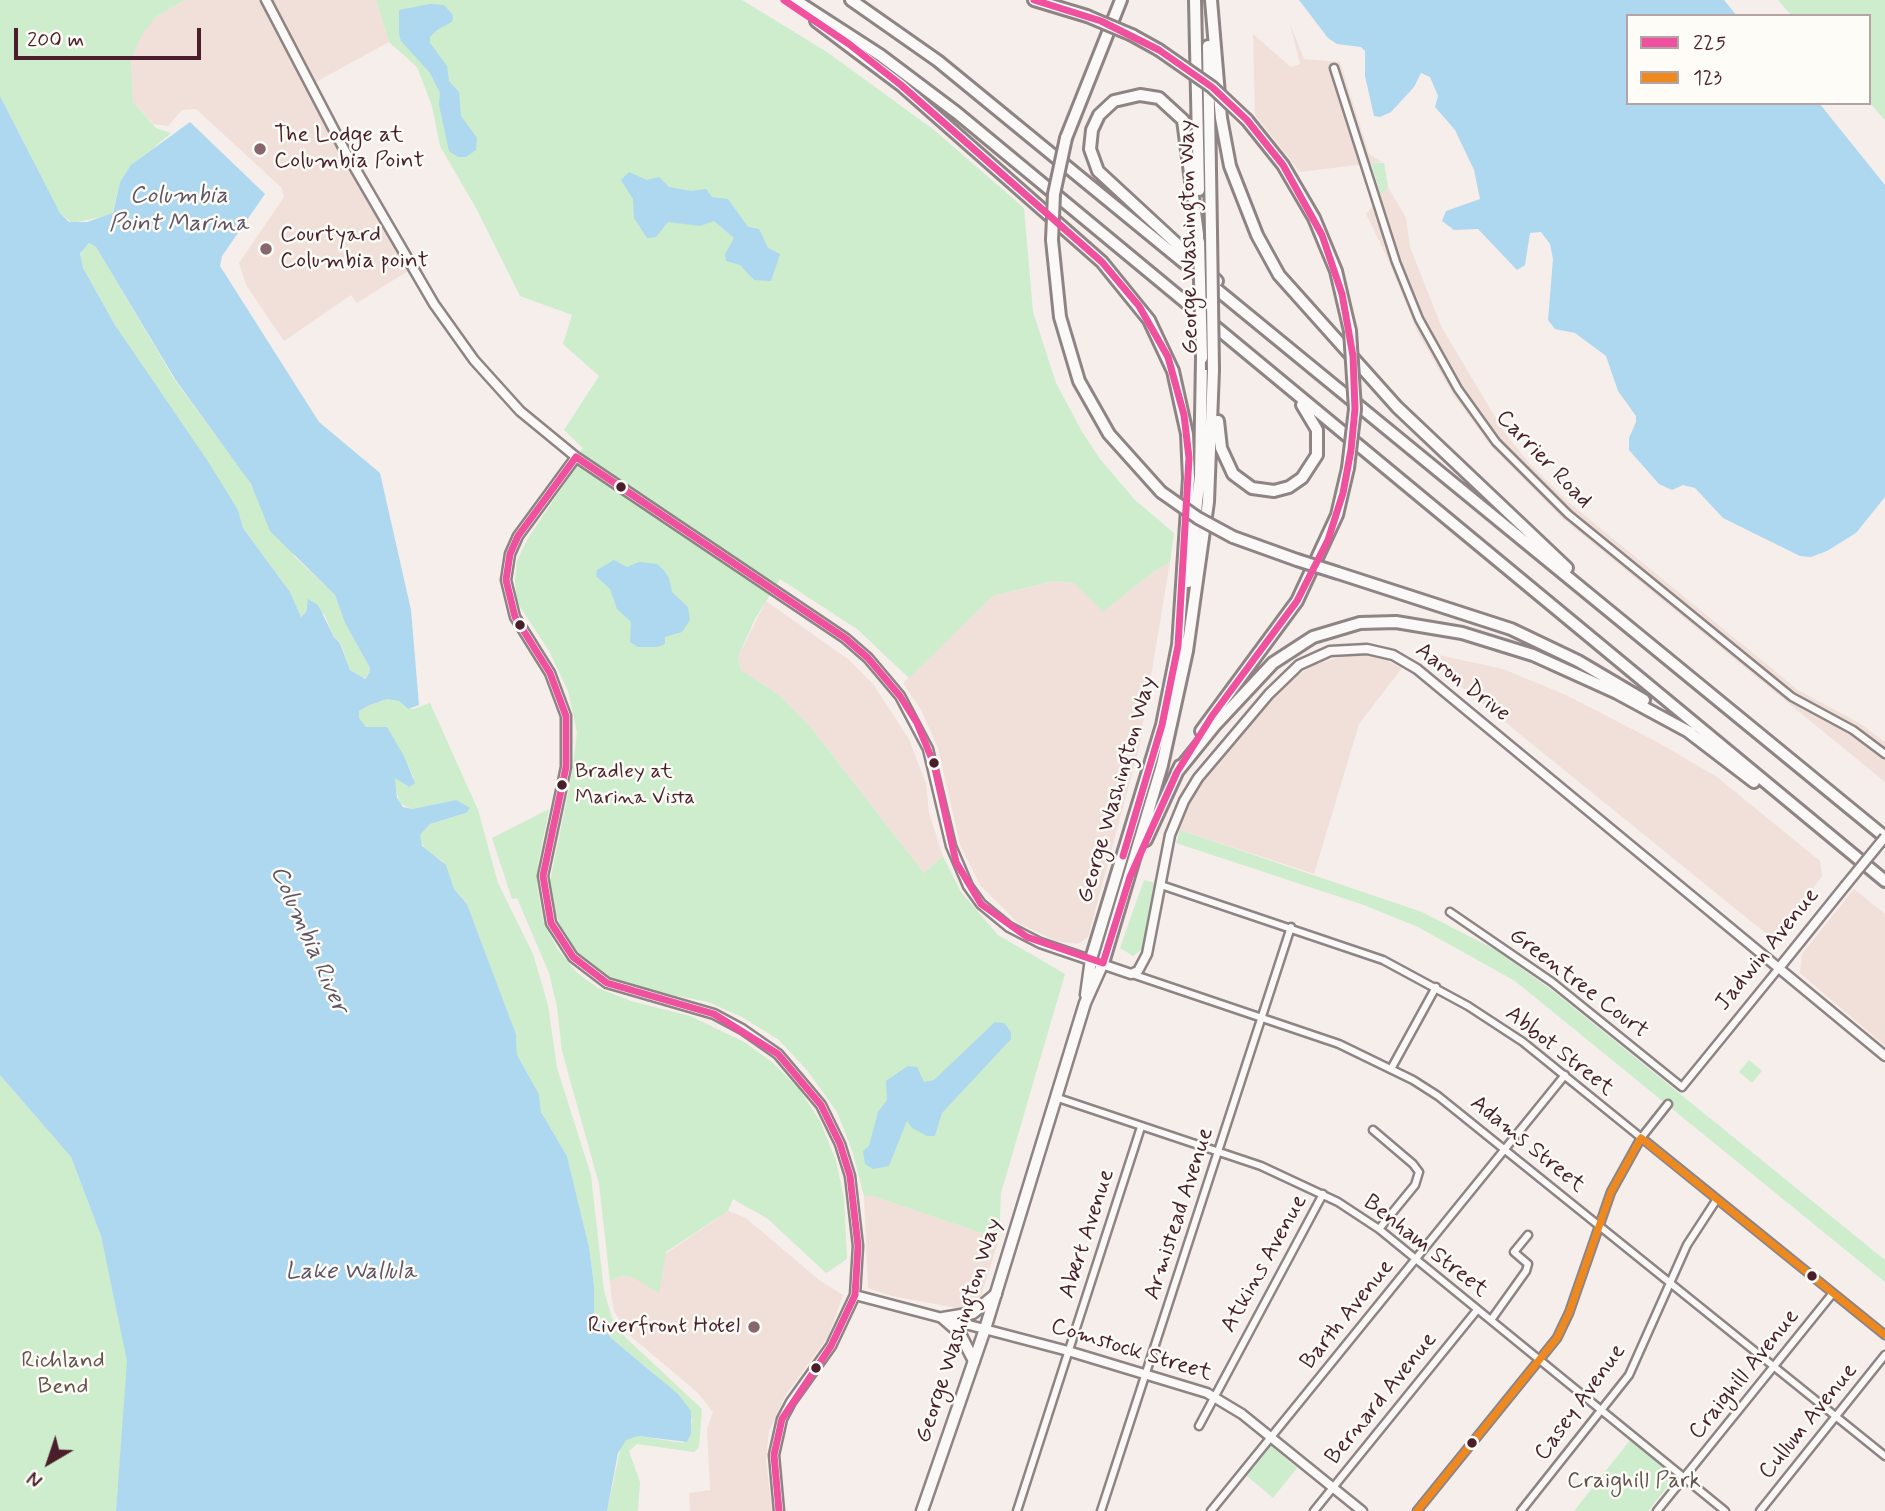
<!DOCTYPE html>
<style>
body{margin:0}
#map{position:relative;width:1885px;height:1511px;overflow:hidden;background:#f5eeea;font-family:Mynerve,sans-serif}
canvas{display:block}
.legend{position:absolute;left:1626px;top:14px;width:245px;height:91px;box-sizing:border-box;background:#fdfcf7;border:2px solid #b5a4a5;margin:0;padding:9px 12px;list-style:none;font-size:21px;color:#4a1f2b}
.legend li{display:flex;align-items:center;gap:14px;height:35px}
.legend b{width:35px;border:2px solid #b5a4a5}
.north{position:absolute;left:14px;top:1427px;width:70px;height:70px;-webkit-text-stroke:5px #fdfcf7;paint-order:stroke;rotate:219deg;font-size:19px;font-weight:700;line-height:28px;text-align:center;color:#4a1f2b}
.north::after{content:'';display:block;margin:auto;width:24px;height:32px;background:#4a1f2b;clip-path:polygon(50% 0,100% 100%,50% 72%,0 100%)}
.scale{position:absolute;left:14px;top:28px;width:187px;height:32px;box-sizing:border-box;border:4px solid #4a1f2b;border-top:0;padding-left:9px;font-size:21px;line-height:24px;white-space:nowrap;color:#4a1f2b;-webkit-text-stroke:5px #fdfcf7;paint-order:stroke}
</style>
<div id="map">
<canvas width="1885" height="1511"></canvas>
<ul class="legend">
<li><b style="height:9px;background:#ef519e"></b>225</li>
<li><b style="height:9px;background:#ee891f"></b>123</li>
</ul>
<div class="north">N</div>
<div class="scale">200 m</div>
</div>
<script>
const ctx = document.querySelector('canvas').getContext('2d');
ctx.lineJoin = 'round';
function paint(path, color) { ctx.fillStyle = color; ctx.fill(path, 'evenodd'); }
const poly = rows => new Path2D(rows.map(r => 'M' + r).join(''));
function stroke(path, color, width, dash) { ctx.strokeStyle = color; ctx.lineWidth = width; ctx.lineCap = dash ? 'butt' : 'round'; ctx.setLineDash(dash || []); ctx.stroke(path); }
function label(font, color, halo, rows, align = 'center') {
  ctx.font = font + ' Mynerve,sans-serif'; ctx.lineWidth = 5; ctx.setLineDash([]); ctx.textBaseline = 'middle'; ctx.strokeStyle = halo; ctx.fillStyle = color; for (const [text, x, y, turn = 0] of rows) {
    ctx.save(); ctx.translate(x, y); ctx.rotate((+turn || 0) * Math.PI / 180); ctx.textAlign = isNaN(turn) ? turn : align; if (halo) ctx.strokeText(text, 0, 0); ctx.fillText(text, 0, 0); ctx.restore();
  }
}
paint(poly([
 [185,0,376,0,389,42,305,88,408,271,357,303,351,295,284,341,246,285,239,263,284,197,282,188,196,109,182,110,168,126,153,124,133,102,131,61,140,36,157,16],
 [1290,24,1304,59,1340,62,1369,154,1382,162,1300,172,1255,115,1253,34,1291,67,1300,64],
 [1388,187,1406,218,1410,247,1442,328,1504,432,1528,462,1567,501,1798,690,1861,724,1885,742,1885,782,1562,518,1491,446,1454,396,1418,333,1387,257,1366,214],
 [1170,562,1139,748,1088,937,1078,944,1056,941,1018,923,980,885,960,845,938,748,921,710,903,683,993,596,1055,581,1075,583,1104,611,1153,572],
 [766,601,848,659,873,684,909,739,926,784,929,813,943,856,924,873,809,725,779,695,741,670,738,657],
 [1416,650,1503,669,1566,695,1659,743,1717,777,1820,861,1822,876,1774,940],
 [1352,654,1380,657,1402,668,1359,724,1314,874,1177,829,1206,774,1288,683,1312,665],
 [1854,889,1885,914,1885,1046,1800,973,1802,954],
 [864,1196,873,1196,999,1239,981,1296,975,1303,962,1309,892,1296,868,1288],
 [728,1211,746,1218,819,1280,843,1295,828,1337,785,1396,769,1431,766,1460,772,1511,690,1511,689,1493,710,1490,707,1429,713,1412,698,1393,628,1334,614,1311,611,1294,610,1282,620,1276,632,1277]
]), '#f1e0d9');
paint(poly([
 [0,0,185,0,157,16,141,36,131,61,133,102,156,128,171,133,143,157,120,182,112,215,72,223,60,213,0,96],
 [376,0,742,0,827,52,934,130,1024,208,1033,312,1056,383,1081,430,1100,459,1135,500,1174,533,1170,562,1153,572,1103,612,1074,583,1054,581,993,596,909,678,857,629,780,579,755,619,738,657,741,670,779,695,809,725,924,873,943,856,961,892,998,935,1065,974,1001,1193,999,1239,873,1196,864,1196,852,1150,837,1112,807,1070,779,1040,742,1017,708,1002,638,988,603,976,576,953,564,936,548,891,572,774,577,732,568,691,549,651,517,602,515,581,517,561,528,538,570,476,576,457,583,448,564,430,599,376,563,344,572,315,520,296,476,208,440,146,432,106,417,67,389,42],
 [1778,0,1885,0,1885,120,1869,102,1869,16,1792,16],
 [1371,163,1384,163,1388,187,1381,196],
 [89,243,96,247,174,379,245,475,294,556,335,595,345,623,370,668,370,672,364,679,350,670,341,643,334,637,324,614,306,606,306,612,301,617,290,592,243,528,238,510,115,325,83,268,80,255],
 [387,699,399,701,405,707,414,709,430,703,478,810,498,883,533,954,548,1005,557,1068,591,1175,604,1291,612,1318,625,1337,702,1409,699,1447,694,1452,637,1444,629,1451,640,1482,638,1511,607,1511,621,1446,626,1439,638,1436,683,1443,689,1439,692,1420,652,1372,611,1338,594,1314,594,1285,589,1247,567,1156,541,1112,539,1094,517,1055,516,1034,467,904,454,889,442,861,427,851,420,841,420,835,430,824,466,813,456,800,412,809,399,803,394,777,409,787,414,778,405,758,383,727,366,727,359,718,359,711,368,706],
 [549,809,538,864,537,884,543,920,557,948,576,972,598,988,631,1001,690,1016,746,1043,773,1063,799,1089,820,1121,836,1161,844,1198,847,1259,826,1273,768,1219,733,1199,728,1211,666,1252,659,1293,632,1277,620,1276,610,1282,599,1184,562,1051,557,1007,549,973,517,898,512,899,492,838],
 [1180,830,1422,912,1496,950,1553,991,1885,1260,1885,1282,1515,981,1418,927,1364,905,1176,843],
 [1144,880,1155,883,1142,949,1133,956,1120,948],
 [1749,1060,1762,1071,1752,1083,1739,1072],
 [0,1075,71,1157,101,1236,128,1361,116,1511,0,1511],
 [1631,1439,1676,1476,1648,1511,1574,1511],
 [1271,1446,1297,1468,1273,1498,1247,1476]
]), '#cdedcd');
paint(poly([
 [1299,0,1724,0,1737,16,1628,16,1628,103,1819,103,1885,185,1885,497,1856,533,1827,551,1811,557,1800,556,1723,518,1695,488,1683,485,1672,490,1659,484,1629,450,1629,438,1636,422,1636,416,1618,391,1606,356,1575,333,1555,329,1548,320,1553,259,1550,244,1541,232,1530,233,1525,265,1517,270,1478,229,1454,230,1442,221,1446,211,1480,199,1474,170,1455,130,1435,107,1438,96,1430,77,1421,73,1414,87,1391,112,1380,117,1374,116,1365,76,1365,51,1361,47,1337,44,1328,38],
 [430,4,444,5,453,15,452,22,437,30,430,37,430,43,447,66,449,81,459,92,461,116,477,138,476,150,466,157,458,157,449,151,439,105,440,93,430,73,401,41,399,34,399,10],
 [0,96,60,213,69,222,87,222,113,213,120,182,131,165,190,122,265,194,222,256,220,266,319,422,380,473,411,610,419,705,408,709,399,701,387,699,368,706,359,711,359,718,366,727,387,727,405,758,415,783,409,787,395,778,397,798,403,807,412,809,456,800,470,808,466,813,430,824,420,835,422,846,446,865,454,889,467,904,516,1034,517,1055,539,1094,541,1112,567,1156,589,1247,594,1285,594,1314,611,1338,678,1394,691,1411,691,1434,687,1442,638,1436,626,1440,618,1453,607,1511,116,1511,127,1361,101,1236,71,1157,0,1075],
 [89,243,96,247,175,379,251,484,270,531,335,595,345,623,370,668,370,672,365,679,350,670,340,643,334,637,318,605,308,599,306,612,301,617,290,592,243,528,238,510,207,460,115,325,83,268,80,254],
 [629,172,647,180,659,177,669,187,691,191,706,189,712,197,728,199,748,227,759,229,768,248,780,254,771,281,754,280,740,265,726,261,725,254,734,238,714,221,700,226,668,222,656,237,647,238,634,218,633,199,621,180],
 [614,560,627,567,639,562,657,564,663,569,669,578,672,592,688,607,690,620,682,632,665,637,665,644,657,647,638,647,630,642,631,622,617,609,610,589,596,576,597,570],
 [995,1022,1004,1023,1011,1032,1011,1039,942,1113,935,1136,927,1136,912,1128,907,1121,889,1166,873,1169,865,1164,863,1151,869,1146,878,1112,887,1100,886,1081,908,1066,917,1067,924,1082,934,1080]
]), '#aed8ef');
const minor = poly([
 [1334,68,1396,262,1419,319,1458,389,1496,442,1568,514,1792,697,1853,730,1885,754],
 [1161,885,1383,960,1468,1006,1523,1042,1885,1335],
 [1450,912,1552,982,1682,1087,1779,968],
 [1132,974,1339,1044,1413,1080,1438,1096,1885,1456],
 [1391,1069,1436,987],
 [1055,1097,1261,1166,1338,1202,1379,1229,1725,1511],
 [1373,1130,1413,1164,1419,1172,1415,1185,1379,1229],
 [1491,1320,1526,1271,1528,1264,1514,1252,1528,1235],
 [1199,1426,1323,1194],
 [1017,1511,1141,1127],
 [1101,1511,1291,927],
 [1211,1511,1565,1075],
 [1314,1511,1477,1310],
 [1417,1511,1557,1338,1569,1313,1611,1192,1641,1138,1668,1104],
 [1521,1511,1629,1375,1687,1245,1717,1199],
 [1657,1511,1833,1293],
 [1760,1511,1885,1355]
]);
const tertiary = poly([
 [266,0,345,151,434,304,474,360,520,411,576,457,845,638,868,658,900,696,928,749,951,846,968,886,981,904,1009,927,1040,943,1131,974,1138,971,1147,954,1170,835,1184,801,1198,778,1269,694,1299,665,1330,651,1367,649,1393,655,1417,669,1885,1056],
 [576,457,518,536,510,554,506,580,515,617,550,673,566,716,566,767,543,876,551,923,573,957,607,983,714,1014,742,1029,778,1054,821,1105,840,1144,850,1176,858,1246,855,1295,831,1346,791,1402,782,1419,774,1455,779,1511],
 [1779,968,1845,886],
 [855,1295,1068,1351,1207,1393,1242,1414,1362,1511]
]);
const primary = poly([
 [1086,995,1091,959],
 [922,1511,985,1329,1085,1003,1103,963]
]);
const trunk = poly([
 [943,1318,973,1313,996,1294],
 [943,1318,959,1332,974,1361]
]);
const motorway = poly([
 [795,0,880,55,957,113,1885,881],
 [851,0,938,61,1885,837],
 [1034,0,1087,16],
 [1195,0,1199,190],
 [1211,0,1221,118,1230,166,1257,235,1279,275,1397,407,1567,568],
 [816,21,901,85,1102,262,1149,320,1173,371,1187,434,1189,478,1178,646],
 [1132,35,1159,50],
 [1208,46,1211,232],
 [1247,120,1283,165,1314,218,1336,271,1350,331],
 [1066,138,1121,0],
 [1052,240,1060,317,1079,381,1109,434,1161,492],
 [1199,242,1183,120,1159,98,1140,95,1114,101,1099,115,1092,130,1090,149,1098,171,1217,281],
 [1218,421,1221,448,1233,474,1252,488,1274,491,1289,487,1302,478,1317,455,1317,430,1302,405],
 [1233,537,1297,560],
 [1338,573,1511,629,1578,661,1644,700],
 [1188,582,1200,476,1202,358],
 [1686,730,1754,782],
 [1201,731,1297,601,1337,515,1348,468],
 [1177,772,1215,725,1273,663,1313,637,1360,623,1396,622,1462,633,1533,655,1617,693,1691,733],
 [1146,840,1180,766],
 [1091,959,1162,725,1179,640],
 [1103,963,1162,765,1187,651,1208,502,1213,370]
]);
stroke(minor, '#8f8484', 11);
stroke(tertiary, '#8f8484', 13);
stroke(primary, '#8f8484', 15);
stroke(trunk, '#8f8484', 15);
stroke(motorway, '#8f8484', 16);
stroke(minor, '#faf9f7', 6);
stroke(tertiary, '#faf9f7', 8);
stroke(primary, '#faf9f7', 10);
stroke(trunk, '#faf9f7', 10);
stroke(motorway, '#faf9f7', 10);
const tertiaryBridge = poly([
 [1845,886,1885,837]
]);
const motorwayBridge = poly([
 [1087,16,1132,35],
 [1159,50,1212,87,1247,120],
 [1211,232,1213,370],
 [1052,240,1054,194,1066,138],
 [1199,242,1202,358],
 [1348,468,1355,409,1350,331],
 [1161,492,1198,518,1233,537],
 [1297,560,1338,573]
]);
stroke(tertiaryBridge, '#8f8484', 13, []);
stroke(motorwayBridge, '#8f8484', 16, []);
stroke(tertiaryBridge, '#faf9f7', 8);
stroke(motorwayBridge, '#faf9f7', 10);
stroke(poly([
 [784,0,849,44,901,85,1102,262,1139,306,1168,357,1184,415,1189,458,1178,646,1162,725,1123,856],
 [576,457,845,638,868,658,900,696,917,723,934,764,956,862,981,904,1027,937,1103,963,1130,877,1177,772,1212,716,1297,601,1328,540,1343,493,1351,450,1355,409,1353,356,1342,294,1322,235,1283,165,1247,120,1212,87,1159,50,1101,21,1034,0],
 [576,457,518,536,510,554,506,580,515,617,550,673,566,716,566,767,543,876,551,923,573,957,607,983,714,1014,778,1054,821,1105,840,1144,850,1176,858,1246,855,1295,831,1346,782,1419,774,1455,779,1511]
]), '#ef519e', 7);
stroke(poly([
 [1641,1138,1885,1335],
 [1417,1511,1557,1338,1569,1313,1611,1192,1641,1138]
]), '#ee891f', 7);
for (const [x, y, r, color] of [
 [260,149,7,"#86676e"],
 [266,249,7,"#86676e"],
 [621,487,6,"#4a1f2b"],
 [520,625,6,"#4a1f2b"],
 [934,763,6,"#4a1f2b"],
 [562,785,6,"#4a1f2b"],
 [1812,1276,6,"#4a1f2b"],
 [754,1327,7,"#86676e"],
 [816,1368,6,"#4a1f2b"],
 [1472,1443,6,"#4a1f2b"]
]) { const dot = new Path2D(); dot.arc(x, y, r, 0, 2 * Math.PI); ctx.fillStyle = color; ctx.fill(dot); stroke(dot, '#fdfcf7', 2.5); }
label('21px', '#4a1f2b', '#fdfcf7', [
 ["Bradley at",575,773],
 ["Marina Vista",575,799]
], 'left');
label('23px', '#4a1f2b', '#fdfcf7', [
 ["The Lodge at",274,136],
 ["Columbia Point",274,162],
 ["Courtyard",280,236],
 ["Columbia point",280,262],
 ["Riverfront Hotel",740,1327,"right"]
], 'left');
label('23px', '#4a1f2b', '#fdfcf7', [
 ["George Washington Way",1190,237,-91],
 ["Carrier Road",1543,460,46],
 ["Aaron Drive",1462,683,38],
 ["George Washington Way",1118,790,-74],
 ["Jadwin Avenue",1768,950,-51],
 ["Greentree Court",1578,984,37],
 ["Abbot Street",1559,1052,38],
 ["Adams Street",1527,1145,39],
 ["Armistead Avenue",1180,1214,-72],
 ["Abert Avenue",1088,1234,-72],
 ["Benham Street",1425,1247,38],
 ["Atkins Avenue",1265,1264,-61],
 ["Barth Avenue",1348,1315,-51],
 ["George Washington Way",960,1331,-72],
 ["Comstock Street",1131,1351,17],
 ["Craighill Avenue",1745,1375,-51],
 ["Bernard Avenue",1382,1399,-51],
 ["Casey Avenue",1581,1403,-54],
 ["Cullum Avenue",1809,1422,-51]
]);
label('23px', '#63524e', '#fdfcf7', [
 ["Richland",63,1362],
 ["Bend",63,1388],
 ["Craighill Park",1634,1482]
]);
label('italic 24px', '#5f5466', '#fdfcf7', [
 ["Columbia",179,197],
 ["Point Marina",179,225],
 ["Columbia River",308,940,66],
 ["Lake Wallula",351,1273]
]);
</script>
